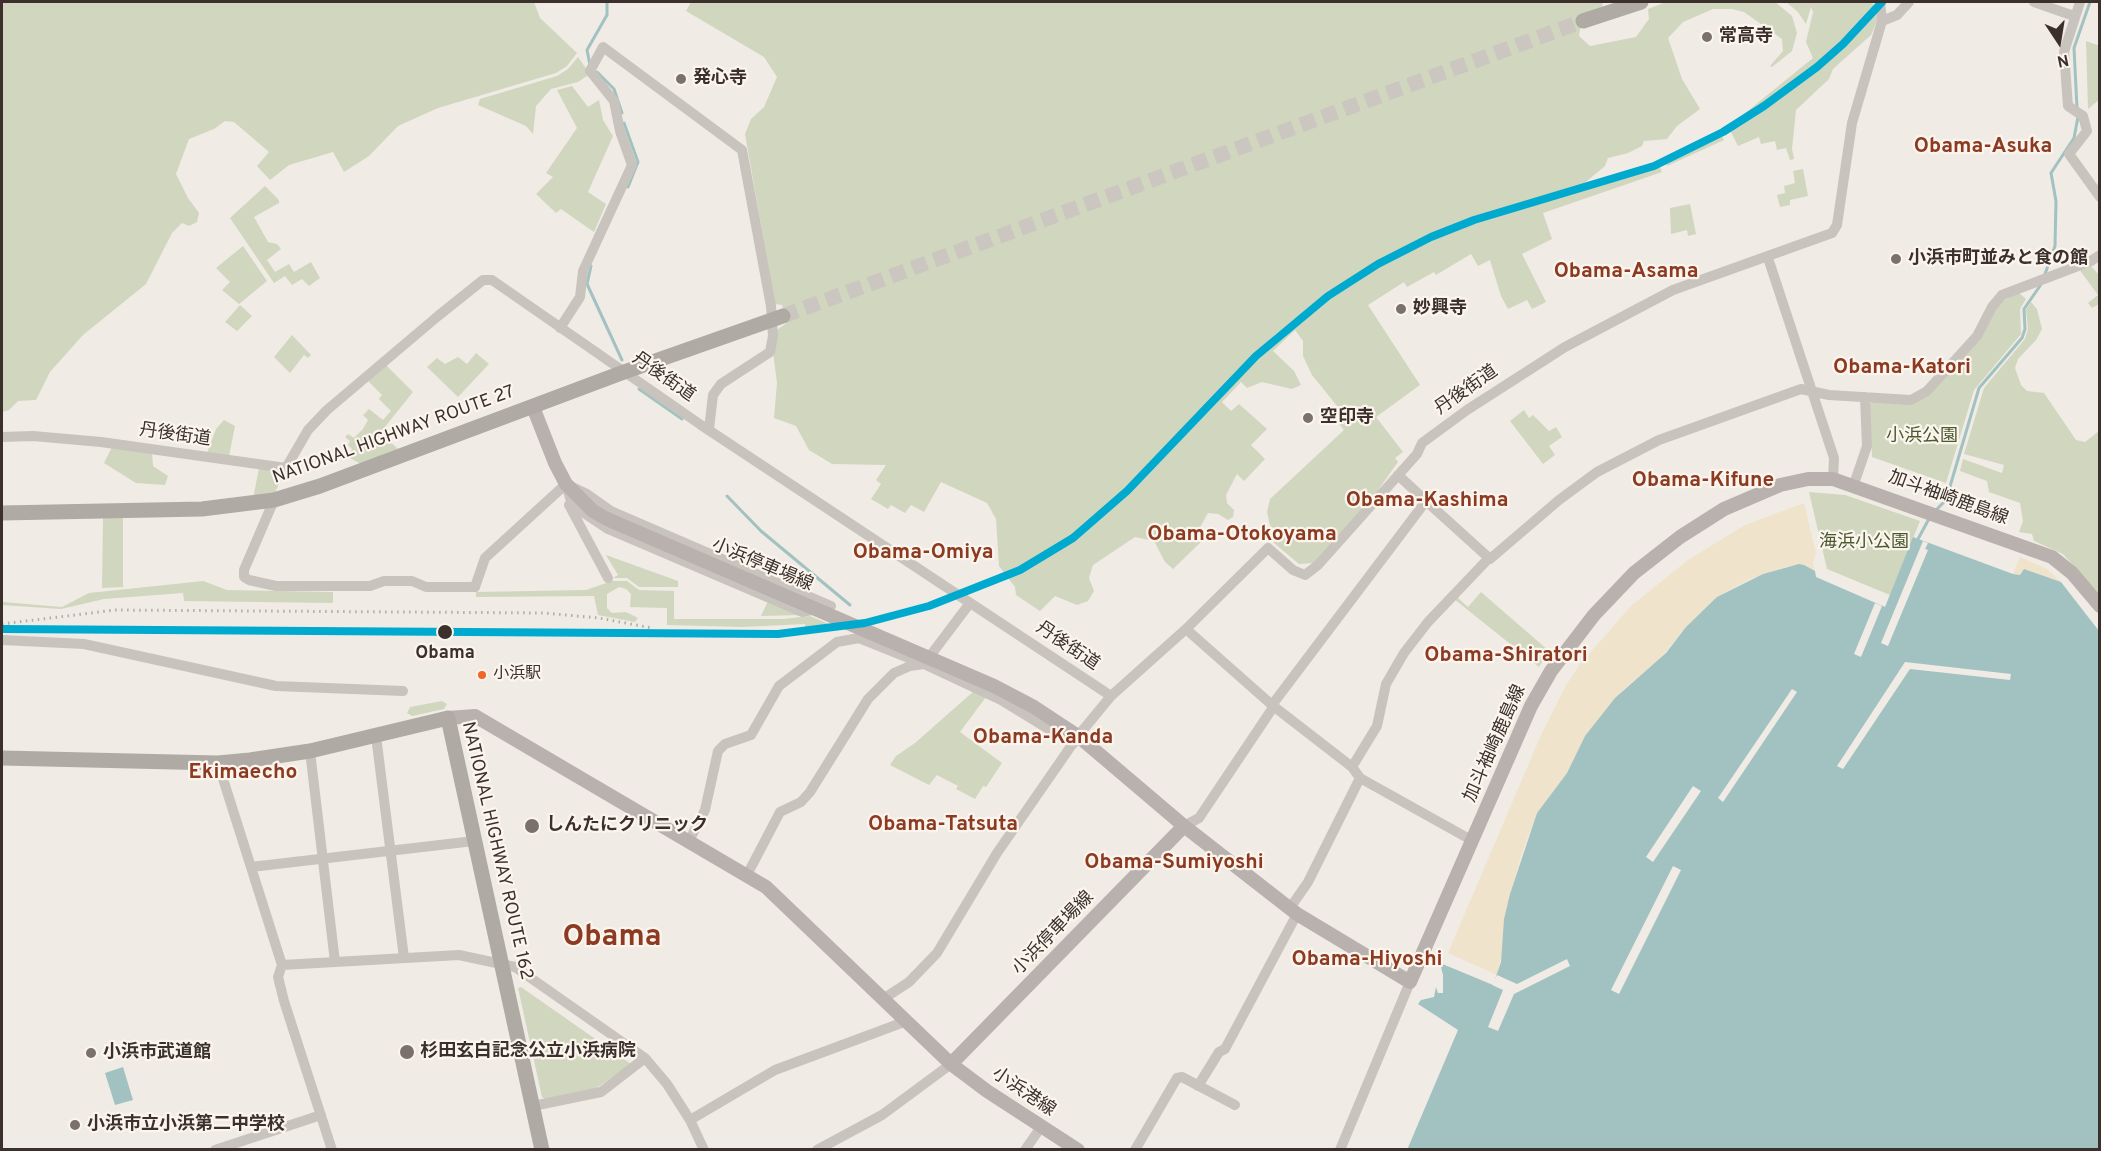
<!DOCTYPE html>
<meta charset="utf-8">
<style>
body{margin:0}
#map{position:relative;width:2101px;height:1151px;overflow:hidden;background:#f0ebe5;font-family:Overpass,sans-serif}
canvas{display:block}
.frame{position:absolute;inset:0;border:3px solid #3b302b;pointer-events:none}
.north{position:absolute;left:2029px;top:12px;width:60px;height:60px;-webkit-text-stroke:4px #fbf5ee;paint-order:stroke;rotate:168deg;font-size:16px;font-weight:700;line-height:24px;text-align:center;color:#3b302b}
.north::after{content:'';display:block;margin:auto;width:21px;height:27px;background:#3b302b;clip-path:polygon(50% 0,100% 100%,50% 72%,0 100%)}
</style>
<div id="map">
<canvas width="2101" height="1151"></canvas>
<div class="frame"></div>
<div class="north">N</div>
</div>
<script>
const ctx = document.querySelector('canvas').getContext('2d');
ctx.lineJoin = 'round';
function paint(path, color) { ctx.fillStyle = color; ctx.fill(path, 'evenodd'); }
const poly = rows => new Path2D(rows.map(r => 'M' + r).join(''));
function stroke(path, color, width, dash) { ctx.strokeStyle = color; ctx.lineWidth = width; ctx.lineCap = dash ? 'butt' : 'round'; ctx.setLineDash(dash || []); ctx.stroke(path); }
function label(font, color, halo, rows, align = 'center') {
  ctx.font = font + ' Overpass,"Noto Sans JP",sans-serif'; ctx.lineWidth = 4.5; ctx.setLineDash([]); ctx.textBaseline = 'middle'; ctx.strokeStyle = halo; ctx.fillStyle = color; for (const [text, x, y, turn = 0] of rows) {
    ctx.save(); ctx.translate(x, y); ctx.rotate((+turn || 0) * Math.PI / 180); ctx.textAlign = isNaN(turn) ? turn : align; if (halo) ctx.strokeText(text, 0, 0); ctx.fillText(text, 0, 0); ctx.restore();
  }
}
paint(poly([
 [2,2,534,2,540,18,577,53,567,66,556,73,438,108,398,126,369,156,344,172,333,152,289,165,270,180,257,166,269,152,234,122,225,121,214,129,189,139,176,174,188,198,199,213,197,222,189,226,182,223,172,233,146,284,83,335,50,372,36,400,18,401,9,410,2,412],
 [691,2,1602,2,1603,7,1582,16,1579,36,1590,46,1636,37,1649,19,1648,9,1666,2,1775,2,1792,16,1797,33,1792,51,1772,67,1770,66,1783,51,1782,39,1744,12,1732,9,1713,9,1683,22,1668,38,1682,79,1700,109,1677,126,1667,139,1644,141,1642,146,1628,153,1608,158,1605,166,1582,185,1473,217,1430,235,1376,262,1326,294,1277,333,1236,372,1240,375,1280,338,1329,298,1379,267,1432,240,1475,222,1659,165,1662,172,1543,213,1552,239,1522,254,1546,302,1532,309,1527,300,1508,309,1501,296,1490,260,1478,266,1471,254,1436,275,1434,272,1407,287,1404,282,1368,305,1420,385,1376,417,1403,452,1395,458,1398,462,1376,493,1315,563,1299,564,1274,543,1267,512,1270,499,1344,430,1339,424,1342,412,1312,375,1303,356,1303,341,1295,330,1273,351,1294,371,1301,385,1292,389,1262,382,1247,388,1241,382,1222,402,1231,411,1239,404,1267,429,1251,445,1265,459,1244,481,1237,474,1226,495,1227,503,1234,510,1233,517,1228,520,1218,514,1208,513,1199,529,1202,537,1201,542,1173,569,1165,562,1154,541,1135,537,1093,565,1089,578,1094,591,1088,601,1077,605,1055,596,1040,611,1016,595,1015,587,999,566,996,519,987,503,941,482,924,512,911,505,905,513,891,505,888,509,871,499,881,484,876,480,886,465,832,464,809,450,796,426,774,418,777,383,773,352,777,330,788,322,782,305,775,304,745,134,751,119,764,107,777,77,764,57,686,11],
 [1786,2,1872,2,1874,7,1841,42,1802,76,1728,127,1813,58,1806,42,1813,12,1811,7,1806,24,1798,12],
 [1876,12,1877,21,1871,35,1833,69,1829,79,1796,110,1792,149,1794,159,1790,160,1786,148,1777,150,1775,141,1761,144,1759,137,1738,146,1730,130,1818,68],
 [2086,41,2100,46,2099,100,2088,109],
 [578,57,590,74,578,82,551,89,536,106,533,134,526,126,478,105,480,99,557,76,568,69],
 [572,86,588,107,599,100,603,120,613,136,588,192,606,204,594,232,561,209,556,213,536,194,553,177,546,173,577,128,557,90],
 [1722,136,1724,140,1667,166,1666,163],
 [1803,169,1808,196,1790,200,1790,205,1780,207,1777,195,1785,193,1784,186,1795,183,1793,171],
 [265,186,279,200,279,203,254,217,268,242,277,244,281,249,267,260,275,272,289,264,294,272,311,262,320,278,309,286,302,279,292,285,285,276,274,283,230,218],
 [1690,204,1696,234,1688,236,1687,230,1671,234,1670,208],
 [243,246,267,281,239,304,222,290,230,282,216,268],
 [2090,265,2099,275,2099,304,2092,308,2088,303,2098,295,2079,269],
 [2018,292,2026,299,2020,309,2021,334,1974,390,1946,483,1872,457,1869,405,1874,401,1916,402,2003,301],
 [2031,302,2037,309,2042,329,2036,340,2018,359,2015,368,2021,385,2027,391,2044,393,2076,440,2085,442,2099,431,2099,594,2063,554,2034,541,2032,534,2019,532,2023,521,2020,503,1989,492,1987,481,1960,471,1963,459,2002,473,2004,465,1964,454,1984,388,2025,339,2028,329,2026,310],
 [240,305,252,316,237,331,225,322],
 [292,335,311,355,308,358,304,355,290,373,274,357],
 [476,353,489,364,458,397,427,367,437,358,445,364,458,357,467,364],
 [385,364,413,392,380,433,398,449,361,464,348,457,352,449,348,445,350,441,345,437,348,434,354,438,363,429,368,420,363,415,369,409,383,420,391,411,379,399,382,395,367,380],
 [1524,410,1529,418,1533,415,1549,431,1556,427,1562,437,1549,446,1555,455,1543,464,1510,421],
 [224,420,235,426,229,456,207,453,216,429],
 [112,447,152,452,153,466,168,476,165,485,136,483,104,463],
 [259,468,284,472,274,495,253,499],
 [1809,492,1845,495,1920,521,1890,595,1827,569],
 [103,517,123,517,123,587,102,588],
 [606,555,678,581,678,587,639,587,627,578,613,578,618,575],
 [203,581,227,590,333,592,333,603,184,601,183,593,104,599,61,609,2,605,3,602,62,607,89,593],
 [612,581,627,581,639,590,674,591,674,619,783,619,810,616,833,626,806,629,805,624,743,627,667,625,667,608,630,607,631,594,626,589,619,587,607,594,607,608,612,613,626,612,638,618,635,622,598,615,594,596,476,597,476,592,586,590],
 [1481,592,1549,651,1539,667,1454,599,1457,597,1468,607],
 [768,601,801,615,761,616],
 [974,691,986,697,960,732,1002,763,986,787,983,786,975,799,956,789,958,786,937,775,929,785,890,765,896,756,915,743],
 [442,701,447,704,444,709,412,716,407,713,410,707],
 [521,987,631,1064,595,1089,546,1100,542,1097,518,988]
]), '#d1d6bf');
paint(poly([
 [1804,503,1816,553,1813,562,1815,571,1804,565,1785,567,1748,580,1722,594,1686,627,1659,660,1624,689,1585,736,1567,773,1537,813,1521,856,1504,919,1502,954,1497,975,1448,953,1541,735,1565,687,1580,664,1631,606,1688,560,1745,525],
 [2020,557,2047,569,2061,582,2024,569,2020,575,2013,574]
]), '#efe3cc');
paint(poly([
 [1913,537,2013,574,2020,575,2024,569,2061,582,2099,631,2099,1149,1407,1150,1458,1030,1418,1004,1421,1000,1434,997,1436,987,1438,993,1443,993,1443,975,1440,963,1493,985,1501,962,1504,919,1510,894,1537,813,1567,773,1585,736,1615,698,1666,653,1686,627,1717,597,1763,574,1799,564,1804,565,1815,571,1816,577,1885,607],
 [123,1067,133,1100,115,1105,105,1073]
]), '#a1c2c1');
paint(poly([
 [1923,541,1928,543,1925,549,1928,550,1888,646,1881,643],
 [1875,603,1882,606,1861,657,1854,654],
 [1905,662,2011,674,2010,680,1910,669,1843,769,1837,766],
 [1792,689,1797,692,1723,802,1718,798],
 [1693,786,1701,791,1653,862,1646,857],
 [1673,866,1681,870,1619,994,1611,990],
 [1567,959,1570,966,1514,994,1498,1031,1488,1027,1503,990,1492,985,1497,975,1517,984]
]), '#f0ebe5');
stroke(poly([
 [590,65,587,50,607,15,607,2],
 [597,72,614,89,622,113],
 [2077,108,2074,48,2090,2],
 [624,123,638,162,628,187],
 [591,266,587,284,622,360],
 [2045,274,2055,246,2056,201,2051,173,2074,138,2078,117],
 [639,389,682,419],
 [727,496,761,531,850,605],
 [1936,510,1946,500,1979,388,2022,338,2025,329,2024,309,2042,283],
 [1918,539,1930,517]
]), '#a1c2c1', 3);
stroke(poly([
 [783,316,1583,21]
]), '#ccc6c0', 15, [15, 8]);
stroke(poly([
 [2034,2,2074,16],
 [2080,2,2064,52,2068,106,2083,116,2087,131,2069,154,2100,197],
 [1882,21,1897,15,1909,2],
 [1768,258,1834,458,1833,479],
 [560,328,580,297,583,271,632,165,620,131,614,101,590,71,603,47,742,150,771,306,773,336,770,352,721,384,713,395,709,429],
 [2,437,33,436,101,442,286,468,308,430,327,410,438,316,483,280,492,280,701,425,1111,696,1186,629,1272,705,1352,767,1360,778,1473,841],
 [566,484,587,494,611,511,831,606,802,612,608,529,572,505,566,484],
 [1854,484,1867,446,1865,397],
 [274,500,244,570,244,577,249,580,276,586,370,586,384,581,412,581,426,587,475,587,485,558,566,484],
 [569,505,608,578],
 [1490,559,1559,500,1597,472,1659,440,1801,389,1829,395,1911,400,1927,391,1977,336,1992,307,2002,295,2091,261,2100,255],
 [1186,629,1268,548,1293,570,1305,575,1318,565,1417,454,1422,443,1467,410,1565,347,1673,290,1832,233,1837,225,1852,123,1882,21,1880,2],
 [2,640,84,644,276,686,403,691],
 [1272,705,1426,501,1398,475],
 [376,736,404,958],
 [310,751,335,962],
 [218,763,282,965,278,977,284,1001,332,1150],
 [1352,767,1377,726,1386,684,1404,653,1428,622,1489,558,1426,501],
 [1184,826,1199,818,1274,706],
 [689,841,705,810,718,751,725,744,751,735,779,686,837,642,859,638,924,664,1001,700,1073,744],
 [251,867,474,841],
 [747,875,780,812,801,802,810,792,868,699,894,673,910,666,924,664,970,603],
 [1290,908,1308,882,1360,778],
 [282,965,459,955,515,967,645,1058,667,1084,690,1120,704,1150],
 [883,999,909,982,937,953,997,853,1078,736,1111,696],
 [1198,1086,1219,1052,1225,1049,1297,914],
 [533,1106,601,1092,645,1058],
 [690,1120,775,1070,904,1022],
 [215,1150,321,1115],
 [817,1150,882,1115,951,1064],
 [1025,1150,1041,1127],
 [1135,1150,1177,1078,1182,1077,1235,1105],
 [1340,1150,1410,982]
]), '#c9c3be', 10);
stroke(poly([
 [533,407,555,463,566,484,593,511,607,519,994,686,1034,707,1078,736,1184,826,1297,914,1410,982,1531,706,1551,671,1594,615,1634,573,1680,537,1724,509,1780,485,1808,479,1833,479,2052,557,2072,573,2100,606],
 [448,718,475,716,766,887,951,1064,987,1091,1078,1150],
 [951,1064,1184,826]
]), '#b8b1ad', 14);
stroke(poly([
 [1583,21,1641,2],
 [2,513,202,509,274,500,320,486,624,372,783,316],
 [2,758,218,763,250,760,310,751,448,718,542,1150]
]), '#afaaa4', 15);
stroke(poly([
 [2,624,115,610,544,613,599,618,652,628]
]), '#b1aca8', 3, [1.5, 4.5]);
stroke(poly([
 [2,629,778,634,865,623,929,606,1020,570,1073,538,1127,491,1256,356,1328,296,1378,264,1431,237,1474,220,1654,166,1723,132,1764,106,1817,67,1843,44,1882,2]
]), '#00a9ce', 8);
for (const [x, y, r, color] of [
 [1707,37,6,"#7a716c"],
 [681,79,6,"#7a716c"],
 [1896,259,6,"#7a716c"],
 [1401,309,6,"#7a716c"],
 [1308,418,6,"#7a716c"],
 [445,632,8,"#3b302b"],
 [482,675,5,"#f26522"],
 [532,826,8,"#7a716c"],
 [407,1052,8,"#7a716c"],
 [91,1053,6,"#7a716c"],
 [75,1125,6,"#7a716c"]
]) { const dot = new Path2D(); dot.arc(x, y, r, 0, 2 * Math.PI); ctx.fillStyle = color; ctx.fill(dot); stroke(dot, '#fbf5ee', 2); }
label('16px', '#3b302b', '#fbf5ee', [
 ["小浜駅",493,675]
], 'left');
label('bold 18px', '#3b302b', '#fbf5ee', [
 ["常高寺",1719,37],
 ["発心寺",693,79],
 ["小浜市町並みと食の館",1908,259],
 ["妙興寺",1413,309],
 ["空印寺",1320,418],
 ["しんたにクリニック",546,826],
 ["杉田玄白記念公立小浜病院",420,1052],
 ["小浜市武道館",103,1053],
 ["小浜市立小浜第二中学校",87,1125]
], 'left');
label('18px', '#3b302b', '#fbf5ee', [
 ["丹後街道",663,378,35],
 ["丹後街道",1467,391,-35],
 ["丹後街道",175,436,8],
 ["NATIONAL HIGHWAY ROUTE 27",394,436,-20],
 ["加斗袖崎鹿島線",1948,499,20],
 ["小浜停車場線",762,566,23],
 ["丹後街道",1067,647,34],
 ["加斗袖崎鹿島線",1496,744,-66],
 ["NATIONAL HIGHWAY ROUTE 162",496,851,77],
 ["小浜停車場線",1054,934,-46],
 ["小浜港線",1023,1093,34]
]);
label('18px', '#4a5a2e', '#fbf5ee', [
 ["小浜公園",1922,437],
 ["海浜小公園",1864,543]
]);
label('bold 18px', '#3b302b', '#fbf5ee', [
 ["Obama",445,654]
]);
label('bold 21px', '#8c3b22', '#fbf5ee', [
 ["Obama-Asuka",1983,148],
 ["Obama-Asama",1626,273],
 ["Obama-Katori",1902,369],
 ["Obama-Kifune",1703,482],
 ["Obama-Kashima",1427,502],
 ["Obama-Otokoyama",1242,536],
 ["Obama-Omiya",923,554],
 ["Obama-Shiratori",1506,657],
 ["Obama-Kanda",1043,739],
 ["Ekimaecho",243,774],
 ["Obama-Tatsuta",943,826],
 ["Obama-Sumiyoshi",1174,864],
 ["Obama-Hiyoshi",1367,961]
]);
label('bold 30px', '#8c3b22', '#fbf5ee', [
 ["Obama",612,939]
]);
</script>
